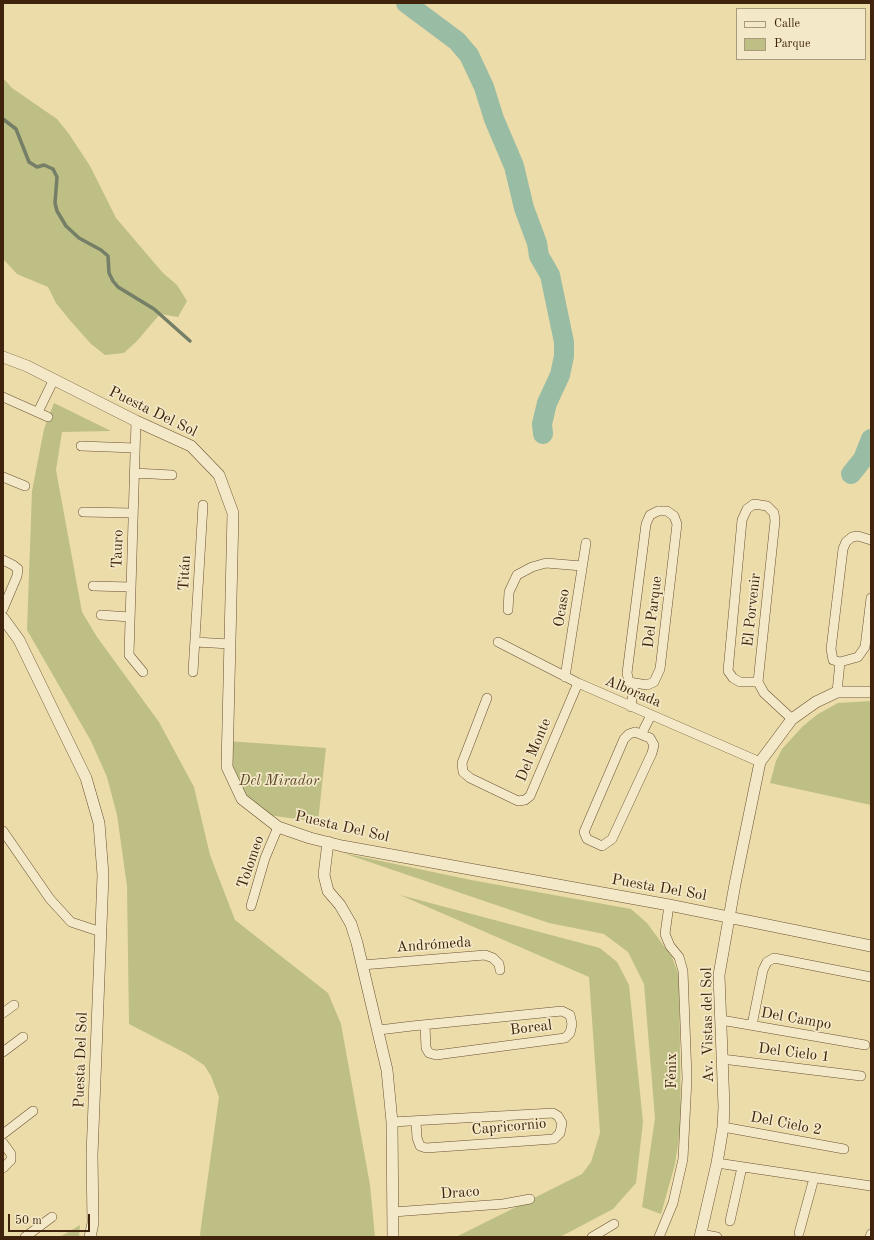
<!DOCTYPE html>
<meta charset="utf-8">
<style>
body{margin:0}
#map{position:relative;width:874px;height:1240px;overflow:hidden;background:#ecdca9;font-family:"Old Standard TT",serif}
canvas{display:block}
.frame{position:absolute;inset:0;border:4px solid #3f230c;pointer-events:none}
.legend{position:absolute;left:736px;top:8px;width:130px;height:52px;box-sizing:border-box;background:#f3e8c7;border:1px solid #ab997c;margin:0;padding:5px 7px;list-style:none;font-size:12px;color:#3f230c}
.legend li{display:flex;align-items:center;gap:8px;height:20px}
.legend b{width:20px;border:1px solid #ab997c}
.scale{position:absolute;left:8px;top:1214px;width:82px;height:18px;box-sizing:border-box;border:2px solid #3f230c;border-top:0;padding-left:5px;font-size:12px;line-height:14px;white-space:nowrap;color:#3f230c;-webkit-text-stroke:3px #f3e8c7;paint-order:stroke}
</style>
<div id="map">
<canvas width="874" height="1240"></canvas>
<div class="frame"></div>
<ul class="legend">
<li><b style="height:5px;background:#f3e8c7"></b>Calle</li>
<li><b style="height:11px;background:#bdbf84"></b>Parque</li>
</ul>
<div class="scale">50 m</div>
</div>
<script>
const ctx = document.querySelector('canvas').getContext('2d');
ctx.lineJoin = 'round';
function paint(path, color) { ctx.fillStyle = color; ctx.fill(path, 'evenodd'); }
const poly = rows => new Path2D(rows.map(r => 'M' + r).join(''));
function stroke(path, color, width, dash) { ctx.strokeStyle = color; ctx.lineWidth = width; ctx.lineCap = dash ? 'butt' : 'round'; ctx.setLineDash(dash || []); ctx.stroke(path); }
function label(font, color, halo, rows, align = 'center') {
  ctx.font = font + ' "Old Standard TT",serif'; ctx.lineWidth = 3.5; ctx.setLineDash([]); ctx.textBaseline = 'middle'; ctx.strokeStyle = halo; ctx.fillStyle = color; for (const [text, x, y, turn = 0] of rows) {
    ctx.save(); ctx.translate(x, y); ctx.rotate((+turn || 0) * Math.PI / 180); ctx.textAlign = isNaN(turn) ? turn : align; if (halo) ctx.strokeText(text, 0, 0); ctx.fillText(text, 0, 0); ctx.restore();
  }
}
paint(poly([
 [3,78,12,88,57,119,69,134,90,166,116,218,163,273,177,285,187,301,178,317,160,314,137,341,124,353,105,355,91,344,68,318,56,303,48,287,17,274,3,259],
 [54,403,111,431,62,432,56,470,82,612,97,637,159,722,194,787,210,855,235,920,328,993,341,1024,370,1185,375,1237,201,1237,200,1234,219,1097,211,1076,204,1065,187,1054,129,1024,127,886,117,815,107,777,91,741,27,630,32,491,44,429],
 [871,701,871,805,770,783,776,761,782,749,803,726,818,714,838,703],
 [227,741,326,748,318,822,261,814,242,799,227,767],
 [343,853,471,880,631,909,647,923,672,957,679,976,681,1124,675,1164,661,1214,642,1207,655,1118,644,984,628,952,604,934,549,923],
 [400,895,600,948,617,962,629,985,643,1122,636,1183,613,1209,560,1237,456,1237,582,1174,591,1162,600,1133,589,977],
 [80,1225,79,1237,60,1237]
]), '#bdbf84');
stroke(poly([
 [3,119,16,129,29,162,37,167,44,165,53,169,57,177,55,203,57,211,66,226,79,238,101,250,108,256,109,273,113,281,118,287,154,309,190,341]
]), '#757f68', 3.5);
stroke(poly([
 [406,3,457,41,469,55,484,87,494,119,514,166,524,208,537,243,539,256,550,275,564,342,564,356,560,375,547,403,542,424,543,434],
 [851,474,863,459,871,439]
]), '#99bca5', 20);
const minor = poly([
 [3,397,48,417],
 [38,412,54,379],
 [136,421,129,655,143,672],
 [81,446,135,448],
 [134,473,172,475],
 [3,477,25,486],
 [658,511,667,511,674,516,677,524,660,669,654,682,647,685,629,682,627,673,646,524,650,515,658,511],
 [83,512,133,513],
 [3,560,13,565,18,569,17,576,3,609],
 [93,586,131,587],
 [508,610,509,592,517,575,532,567,546,563,582,566],
 [101,615,130,617],
 [195,642,230,644],
 [498,642,578,683,760,762],
 [840,662,833,660,831,649,843,549,846,542,852,537,858,536,871,540],
 [193,672,203,505],
 [565,677,586,543],
 [758,682,740,682,733,678,728,671,742,520,747,509,754,504,767,506,774,513,775,521,758,682,764,693,792,719],
 [837,692,840,662,858,657,865,647,871,598],
 [487,698,462,763,463,772,470,778,518,801,525,800,530,796,578,683],
 [631,707,634,683],
 [635,732,650,738,654,745,652,753,612,839,602,846,587,839,584,832,624,739,629,734,635,732],
 [642,733,651,715],
 [3,831,50,899,71,922,101,932],
 [251,906,265,858,278,827],
 [362,965,485,955,493,958,499,964,500,970],
 [3,1013,14,1005],
 [721,1020,865,1045],
 [752,1025,763,970,767,962,774,958,871,977],
 [379,1030,412,1026,562,1011,570,1015,572,1024,570,1033,565,1038,436,1055,429,1053,426,1048,425,1025],
 [3,1052,23,1037],
 [722,1059,861,1076],
 [392,1122,553,1113,558,1116,562,1123,560,1133,554,1139,426,1148,420,1146,417,1138,416,1122],
 [723,1127,844,1149],
 [3,1134,33,1111],
 [3,1143,11,1154,11,1160,3,1168],
 [717,1163,871,1186],
 [393,1212,503,1204,530,1199],
 [730,1221,742,1167],
 [799,1233,814,1178],
 [701,1234,717,1237],
 [25,1237,52,1217],
 [592,1237,614,1224],
 [659,1237,673,1203,683,1159,687,1078,683,971,679,957,670,946,665,934,669,905],
 [870,1237,871,1234]
]);
const tertiary = poly([
 [3,357,27,366,136,421,191,446,219,475,233,513,227,767,242,799,278,827,310,838,342,846,669,905,871,946],
 [3,618,19,640,86,778,99,823,103,875,92,1155,93,1223,90,1237],
 [328,842,324,875,328,891,340,905,351,924,357,943,387,1070,392,1122,393,1237],
 [700,1237,717,1163,723,1127,724,1107,719,975,735,884,760,762,792,719,816,702,837,692,871,692]
]);
stroke(minor, '#6a5133', 10);
stroke(tertiary, '#6a5133', 12);
stroke(minor, '#f3e8c7', 9);
stroke(tertiary, '#f3e8c7', 11);
label('15px', '#3f230c', '#f3e8c7', [
 ["Puesta Del Sol",153,412,26],
 ["Tauro",118,549,-88],
 ["Titán",185,573,-87],
 ["Ocaso",562,608,-81],
 ["El Porvenir",752,610,-84],
 ["Del Parque",653,612,-83],
 ["Alborada",633,692,23],
 ["Del Monte",534,750,-67],
 ["Puesta Del Sol",342,827,13],
 ["Tolomeo",251,862,-71],
 ["Puesta Del Sol",659,888,10],
 ["Andrómeda",434,945,-4],
 ["Del Campo",796,1019,10],
 ["Av. Vistas del Sol",708,1025,-91],
 ["Boreal",531,1028,-7],
 ["Del Cielo 1",794,1053,7],
 ["Puesta Del Sol",81,1060,-88],
 ["Fénix",672,1071,-90],
 ["Del Cielo 2",786,1124,11],
 ["Capricornio",509,1127,-5],
 ["Draco",460,1193,-4]
]);
label('italic 15px', '#5e4a2a', '#f3e8c7', [
 ["Del Mirador",279,781]
]);
</script>
